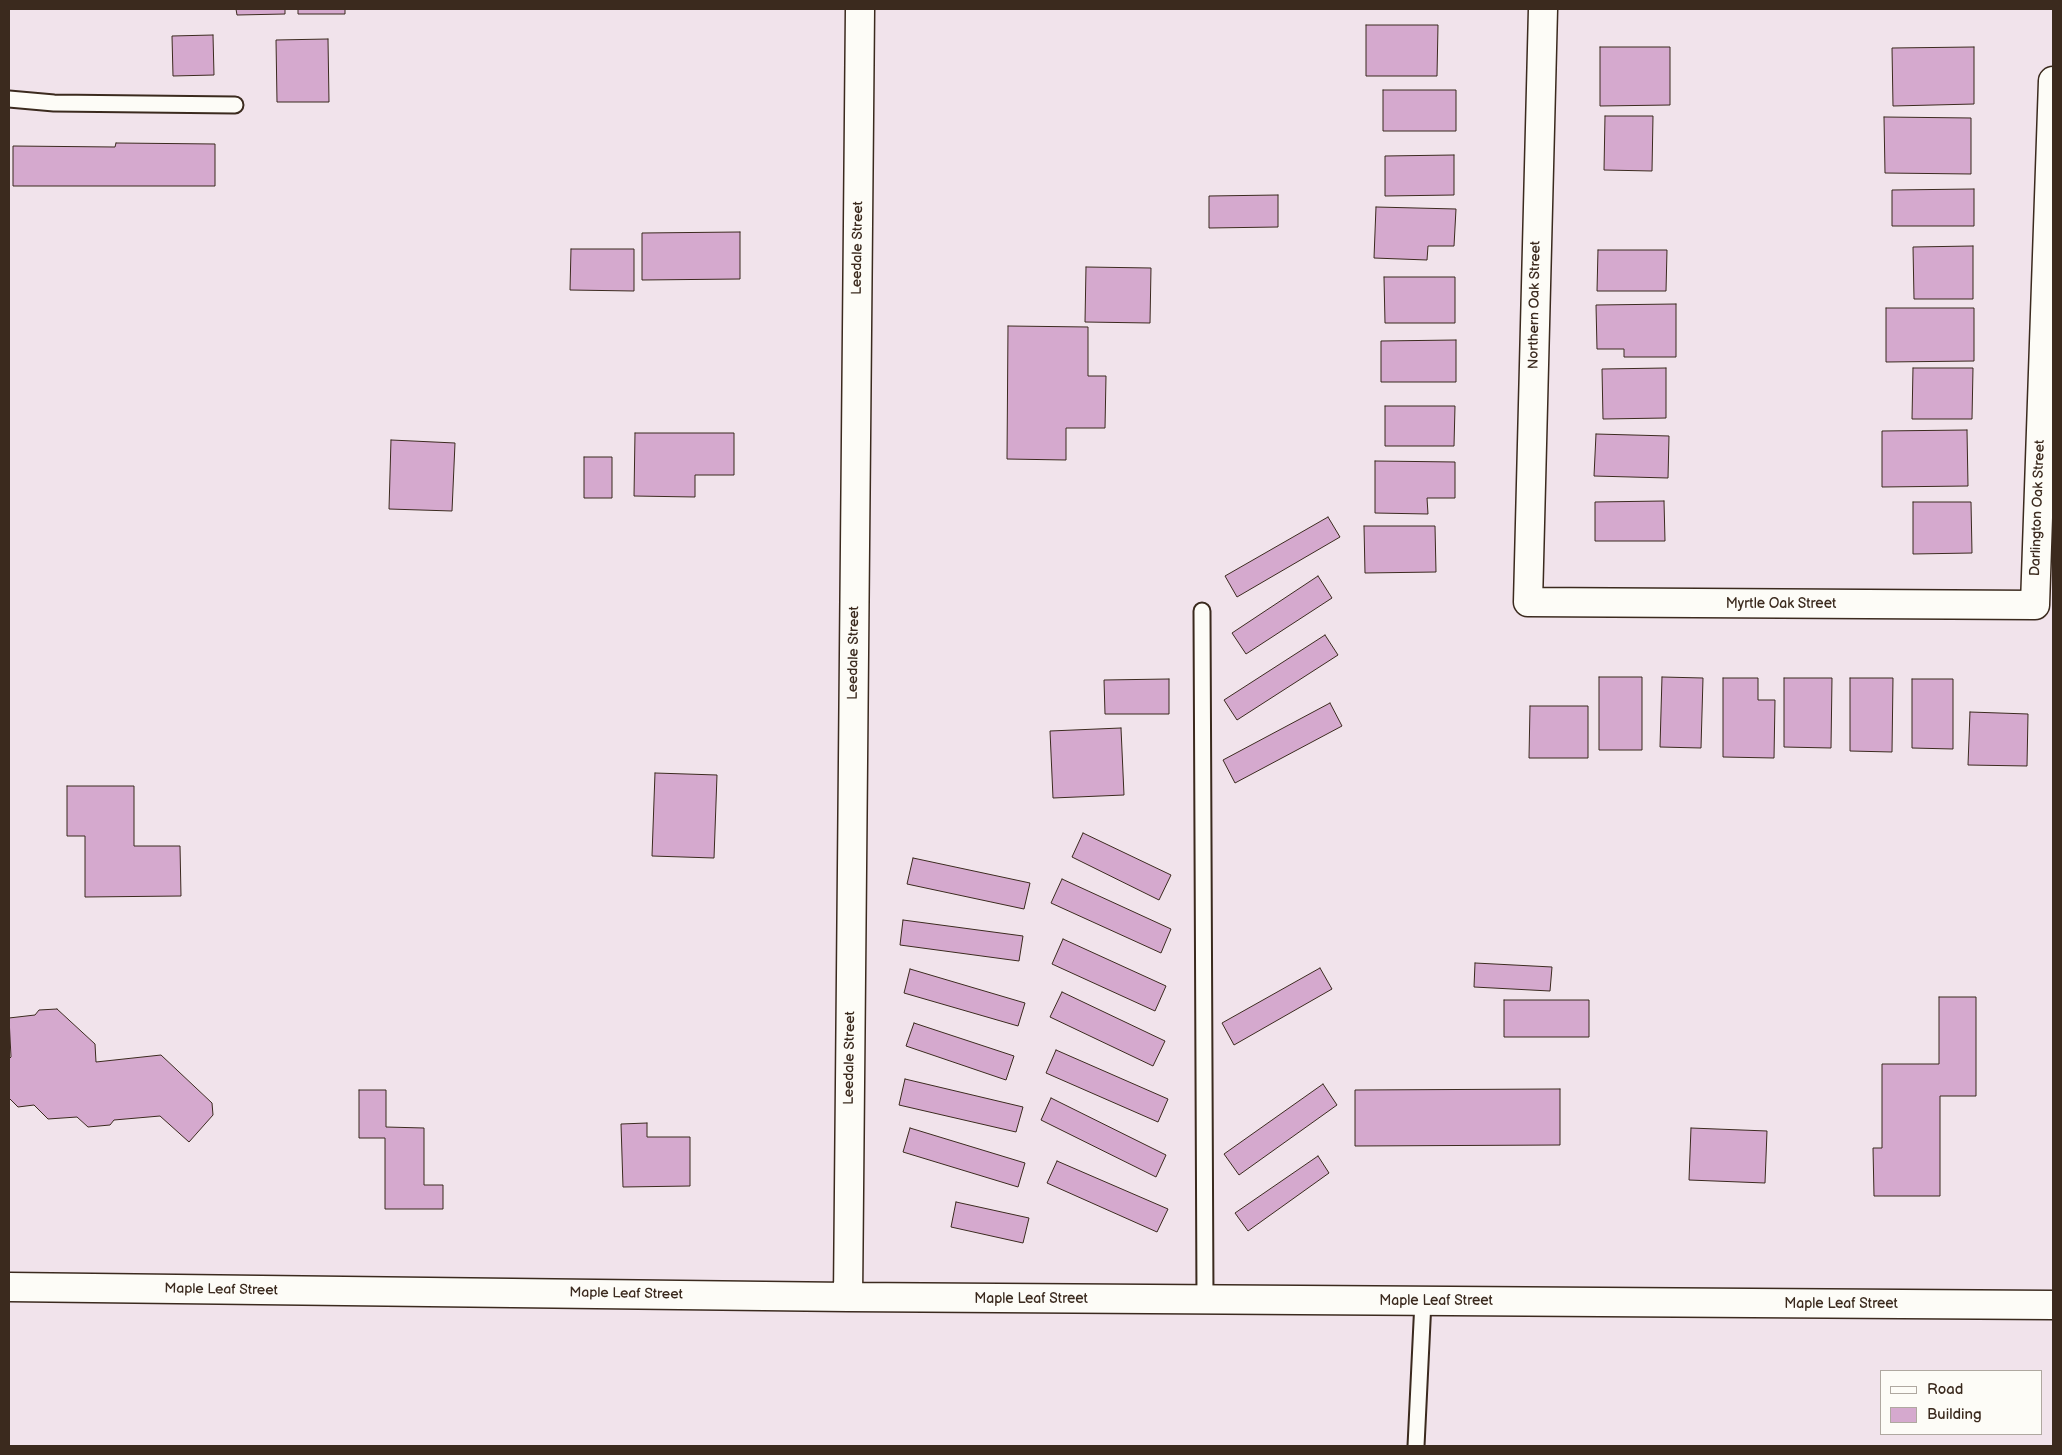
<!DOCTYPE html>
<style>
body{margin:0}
#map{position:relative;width:2062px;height:1455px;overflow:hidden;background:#f1e3eb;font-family:"Balsamiq Sans",sans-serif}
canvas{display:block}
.frame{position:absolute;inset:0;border:10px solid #3b2a1e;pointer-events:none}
.legend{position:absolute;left:1880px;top:1370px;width:162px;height:65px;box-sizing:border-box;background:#fdfcf7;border:1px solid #afa8a0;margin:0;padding:6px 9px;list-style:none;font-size:15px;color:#3b2a1e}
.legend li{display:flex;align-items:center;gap:10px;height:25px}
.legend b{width:25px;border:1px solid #afa8a0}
</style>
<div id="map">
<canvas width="2062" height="1455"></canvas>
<div class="frame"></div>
<ul class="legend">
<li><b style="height:6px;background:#fdfcf7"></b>Road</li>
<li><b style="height:14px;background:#d5a9ce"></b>Building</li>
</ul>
</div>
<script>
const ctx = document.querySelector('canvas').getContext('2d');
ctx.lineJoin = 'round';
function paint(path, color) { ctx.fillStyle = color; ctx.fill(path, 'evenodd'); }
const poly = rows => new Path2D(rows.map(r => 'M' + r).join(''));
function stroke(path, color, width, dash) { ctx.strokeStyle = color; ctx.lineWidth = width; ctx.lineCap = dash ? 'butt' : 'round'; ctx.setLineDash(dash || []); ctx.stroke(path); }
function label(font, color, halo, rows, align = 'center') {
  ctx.font = font + ' "Balsamiq Sans",sans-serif'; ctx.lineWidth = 4; ctx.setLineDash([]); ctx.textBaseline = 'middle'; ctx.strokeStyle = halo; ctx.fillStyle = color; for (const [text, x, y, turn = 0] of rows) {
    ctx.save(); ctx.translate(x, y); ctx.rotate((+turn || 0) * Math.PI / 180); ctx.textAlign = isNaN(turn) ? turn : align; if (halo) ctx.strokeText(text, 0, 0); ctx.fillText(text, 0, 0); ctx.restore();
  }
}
const building = poly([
 [236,9,285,9,285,14,237,15,236,9],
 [298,9,345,9,345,14,298,14,298,9],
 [1366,25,1438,25,1437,76,1366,76,1366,25],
 [213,35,214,75,173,76,172,36,213,35],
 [328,39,329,102,277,102,276,40,328,39],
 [1600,47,1670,47,1670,105,1600,106,1600,47],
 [1974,47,1974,104,1893,106,1892,48,1974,47],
 [1383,90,1456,90,1456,131,1383,131,1383,90],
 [1605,116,1653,116,1652,171,1604,170,1605,116],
 [1884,117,1971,118,1971,174,1885,173,1884,117],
 [116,143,215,144,215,186,13,186,13,146,115,147,116,143],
 [1454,155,1454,195,1385,196,1385,156,1454,155],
 [1974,189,1974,226,1892,226,1892,190,1974,189],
 [1278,195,1278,227,1209,228,1209,196,1278,195],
 [1376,207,1456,209,1454,246,1428,246,1427,260,1374,258,1376,207],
 [740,232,740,279,642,280,642,233,740,232],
 [1973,246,1973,299,1914,299,1913,247,1973,246],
 [571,249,634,249,634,291,570,290,571,249],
 [1598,250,1667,250,1666,291,1597,291,1598,250],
 [1086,267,1151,268,1150,323,1085,322,1086,267],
 [1384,277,1455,277,1455,323,1385,323,1384,277],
 [1676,304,1676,357,1624,357,1624,349,1597,349,1596,305,1676,304],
 [1886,308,1974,308,1974,361,1886,362,1886,308],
 [1008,326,1088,327,1088,376,1106,376,1105,428,1066,428,1066,460,1007,459,1008,326],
 [1456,340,1456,382,1381,382,1381,341,1456,340],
 [1666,368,1666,418,1603,419,1602,369,1666,368],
 [1913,368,1973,368,1972,419,1912,419,1913,368],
 [1385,406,1455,406,1454,446,1385,446,1385,406],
 [1967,430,1968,486,1882,487,1882,431,1967,430],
 [635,433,734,433,734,475,695,475,695,497,634,496,635,433],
 [1596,434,1669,436,1668,478,1594,476,1596,434],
 [391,440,455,443,452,511,389,509,391,440],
 [584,457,612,457,612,498,584,498,584,457],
 [1375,461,1455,462,1455,498,1427,498,1428,514,1375,513,1375,461],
 [1664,501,1665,541,1595,541,1595,502,1664,501],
 [1913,502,1971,502,1972,553,1913,554,1913,502],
 [1328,517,1340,537,1237,597,1225,576,1328,517],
 [1364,526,1435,526,1436,572,1365,573,1364,526],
 [1318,576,1332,598,1246,654,1232,633,1318,576],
 [1325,635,1338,655,1237,720,1224,700,1325,635],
 [1599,677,1642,677,1642,750,1599,750,1599,677],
 [1662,677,1703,678,1701,748,1660,747,1662,677],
 [1723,678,1758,678,1758,700,1775,700,1774,758,1723,757,1723,678],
 [1784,678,1832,678,1831,748,1784,747,1784,678],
 [1850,678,1893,678,1892,752,1850,751,1850,678],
 [1169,679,1169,714,1105,714,1104,680,1169,679],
 [1912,679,1953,679,1953,749,1912,748,1912,679],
 [1330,703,1342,726,1235,783,1223,760,1330,703],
 [1530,706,1588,706,1588,758,1529,758,1530,706],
 [1970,712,2028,714,2027,766,1968,765,1970,712],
 [1121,728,1124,795,1053,798,1050,731,1121,728],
 [655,773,717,775,714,858,652,856,655,773],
 [67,786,134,786,134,846,180,846,181,896,85,897,85,836,67,836,67,786],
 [1083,833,1171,875,1159,900,1072,857,1083,833],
 [913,858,1030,883,1024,909,907,884,913,858],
 [1062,879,1171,929,1161,953,1051,903,1062,879],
 [903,920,1023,936,1019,961,900,945,903,920],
 [1063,939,1166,986,1155,1011,1052,964,1063,939],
 [1475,963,1552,967,1550,991,1474,987,1475,963],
 [1320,968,1332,989,1234,1045,1222,1023,1320,968],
 [910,969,1025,1003,1018,1026,904,993,910,969],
 [1062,992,1165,1041,1153,1066,1050,1017,1062,992],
 [1939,997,1976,997,1976,1096,1940,1096,1940,1196,1874,1196,1873,1148,1882,1148,1882,1064,1939,1064,1939,997],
 [1504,1000,1589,1000,1589,1037,1504,1037,1504,1000],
 [57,1009,95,1044,96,1062,161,1055,212,1103,213,1115,189,1142,160,1116,114,1120,110,1125,88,1127,77,1117,48,1119,34,1105,18,1107,9,1098,9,1059,11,1057,9,1018,35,1015,39,1010,57,1009],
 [914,1023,1014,1056,1006,1080,906,1046,914,1023],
 [1056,1050,1168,1099,1158,1122,1046,1073,1056,1050],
 [905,1079,1023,1107,1016,1132,899,1105,905,1079],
 [1323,1084,1337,1105,1239,1175,1224,1154,1323,1084],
 [1560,1089,1560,1145,1355,1146,1355,1090,1560,1089],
 [359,1090,386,1090,386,1127,424,1128,424,1185,443,1185,443,1209,385,1209,385,1138,359,1138,359,1090],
 [1051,1098,1166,1155,1156,1177,1041,1120,1051,1098],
 [647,1123,647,1137,690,1137,690,1186,623,1187,621,1124,647,1123],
 [910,1128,1025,1163,1018,1187,903,1152,910,1128],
 [1691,1128,1767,1131,1765,1183,1689,1180,1691,1128],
 [1318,1156,1329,1173,1248,1231,1235,1213,1318,1156],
 [1057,1161,1168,1209,1157,1232,1047,1183,1057,1161],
 [956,1202,1029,1218,1023,1243,951,1227,956,1202]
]);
paint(building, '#d5a9ce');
stroke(building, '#3b2a1e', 1);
const lane = poly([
 [9,99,54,103,235,105],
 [1202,611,1205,1300],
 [1416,1446,1423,1301]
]);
const street = poly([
 [1543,9,1528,602,2035,605,2053,81],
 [9,1287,848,1297,2053,1305],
 [848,1297,860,9]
]);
stroke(lane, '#3b2a1e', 19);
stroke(street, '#3b2a1e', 31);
stroke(lane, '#fdfcf7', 15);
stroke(street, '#fdfcf7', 28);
label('14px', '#3b2a1e', '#fdfcf7', [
 ["Leedale Street",858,248,-89],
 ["Northern Oak Street",1535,305,-89],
 ["Darlington Oak Street",2038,508,-88],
 ["Myrtle Oak Street",1781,604],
 ["Leedale Street",854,653,-89],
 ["Leedale Street",850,1058,-89],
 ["Maple Leaf Street",221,1290,1],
 ["Maple Leaf Street",626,1294,1],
 ["Maple Leaf Street",1031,1299],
 ["Maple Leaf Street",1436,1301],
 ["Maple Leaf Street",1841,1304]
]);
</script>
